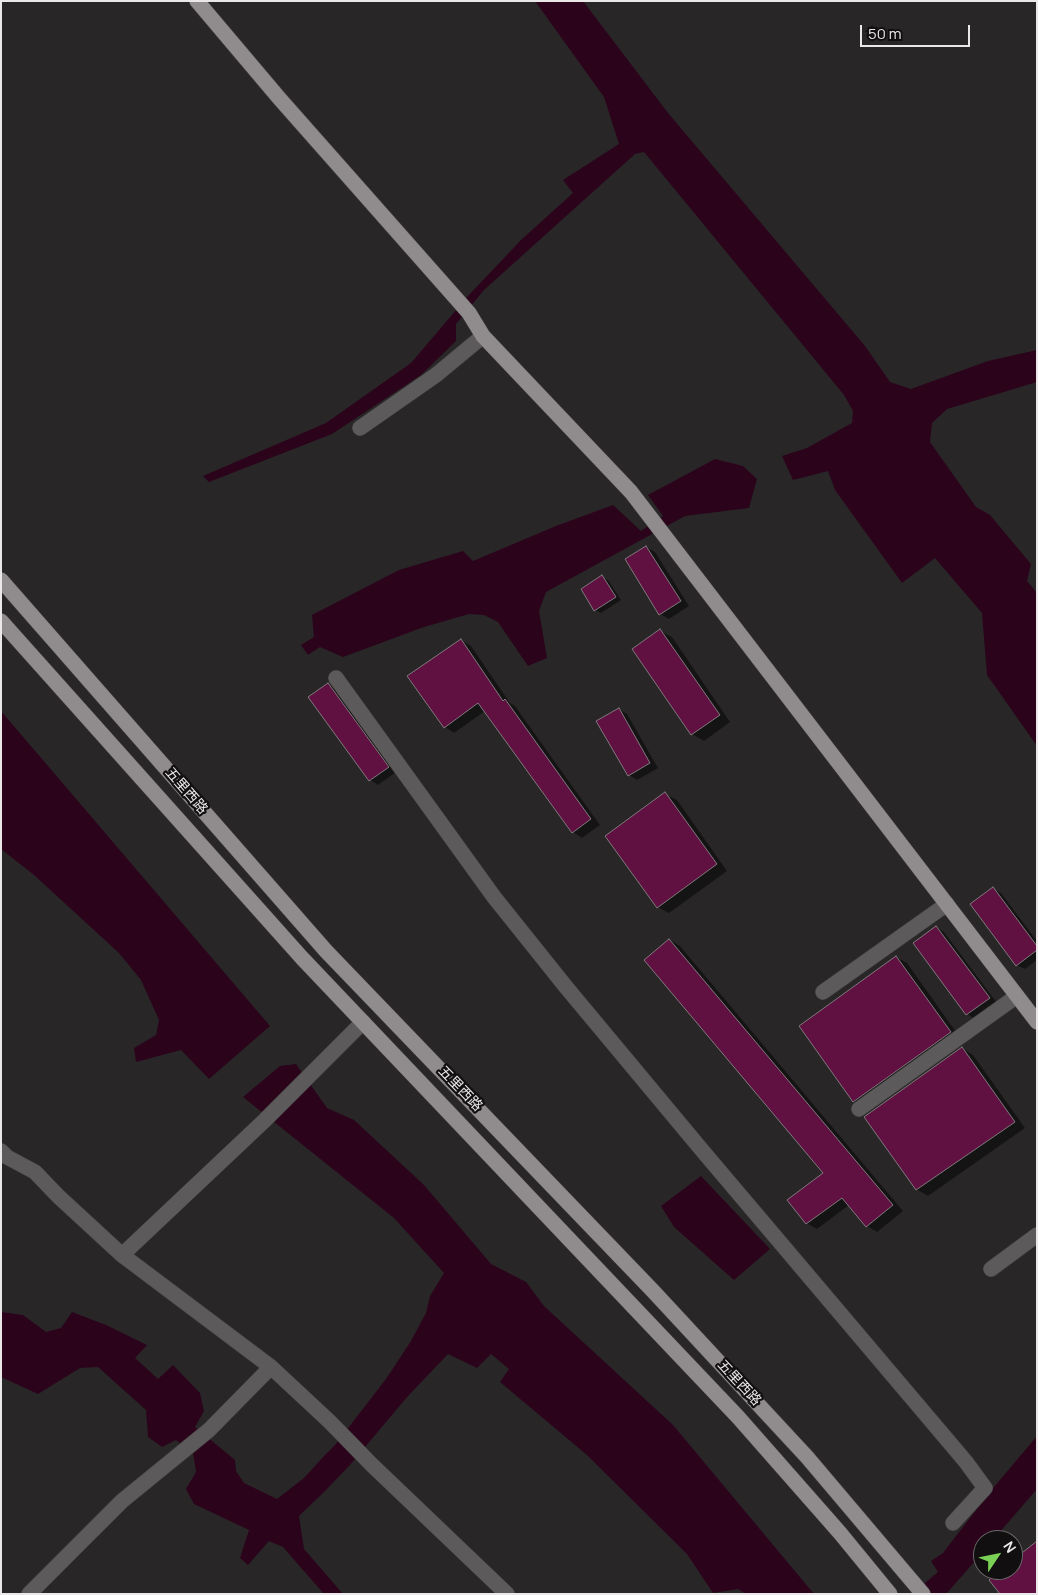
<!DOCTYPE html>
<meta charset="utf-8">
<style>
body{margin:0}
#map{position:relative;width:1038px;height:1595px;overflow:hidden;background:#292627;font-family:Manrope,sans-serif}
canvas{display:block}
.frame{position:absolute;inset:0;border:2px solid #ebe8ea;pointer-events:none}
.north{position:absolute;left:973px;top:1530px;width:50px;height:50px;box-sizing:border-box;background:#110f10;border:1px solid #686667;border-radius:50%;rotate:56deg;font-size:14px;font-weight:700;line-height:20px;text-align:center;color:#ebe8ea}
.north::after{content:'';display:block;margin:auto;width:18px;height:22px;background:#7ad156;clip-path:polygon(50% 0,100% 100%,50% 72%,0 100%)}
.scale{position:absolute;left:860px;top:25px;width:110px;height:22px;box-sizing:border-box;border:2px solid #ebe8ea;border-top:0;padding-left:6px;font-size:15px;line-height:18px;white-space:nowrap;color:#ebe8ea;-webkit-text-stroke:4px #110f10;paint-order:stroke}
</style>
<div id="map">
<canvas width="1038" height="1595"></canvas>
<div class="frame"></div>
<div class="north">N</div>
<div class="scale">50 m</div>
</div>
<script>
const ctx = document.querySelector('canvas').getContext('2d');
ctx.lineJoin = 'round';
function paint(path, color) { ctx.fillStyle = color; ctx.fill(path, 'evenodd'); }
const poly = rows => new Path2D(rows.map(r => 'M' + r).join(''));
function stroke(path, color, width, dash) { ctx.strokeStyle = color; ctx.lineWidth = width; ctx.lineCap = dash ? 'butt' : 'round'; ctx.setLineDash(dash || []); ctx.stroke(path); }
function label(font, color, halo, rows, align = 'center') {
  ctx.font = font + ' Manrope,"Noto Sans SC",sans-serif'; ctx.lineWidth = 4.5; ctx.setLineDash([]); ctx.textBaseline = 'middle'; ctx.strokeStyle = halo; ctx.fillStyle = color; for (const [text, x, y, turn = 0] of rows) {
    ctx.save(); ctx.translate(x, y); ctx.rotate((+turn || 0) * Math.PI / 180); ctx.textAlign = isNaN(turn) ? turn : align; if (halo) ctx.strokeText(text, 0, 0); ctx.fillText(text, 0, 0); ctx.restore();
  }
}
paint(poly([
 [535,1,583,1,668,113,865,346,890,382,911,389,988,361,1037,350,1037,382,947,409,932,423,930,442,976,507,990,515,1031,564,1027,581,1037,593,1037,746,987,675,982,613,935,558,902,583,835,490,828,471,793,480,782,456,807,448,852,423,853,411,844,395,644,152,635,154,484,290,456,324,456,341,421,375,332,434,209,482,203,476,326,423,411,363,468,296,521,240,573,193,563,180,619,144,604,97],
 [715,459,743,466,757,479,749,508,685,516,546,592,539,611,547,658,528,666,498,622,484,615,469,614,424,627,343,657,320,647,308,655,301,645,314,637,312,615,399,570,463,551,473,561,556,526,613,505,641,531,663,516,648,495],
 [1,711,270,1026,209,1079,181,1050,136,1062,134,1048,156,1035,159,1020,141,980,119,953,34,875,1,849],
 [296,1064,327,1108,354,1120,424,1185,491,1264,526,1282,544,1306,673,1425,814,1594,746,1594,738,1589,713,1593,687,1554,587,1455,500,1382,509,1369,491,1354,477,1368,448,1354,408,1396,349,1466,325,1491,299,1516,304,1549,343,1594,324,1594,283,1547,269,1541,248,1565,240,1558,249,1530,194,1504,186,1489,196,1472,193,1453,176,1440,162,1447,148,1437,146,1410,98,1367,80,1368,38,1394,1,1377,1,1312,23,1315,46,1332,61,1328,72,1312,106,1325,147,1345,135,1358,158,1379,173,1365,200,1393,204,1411,195,1427,235,1460,236,1471,244,1483,277,1499,304,1478,325,1455,335,1445,386,1379,411,1341,426,1313,430,1296,444,1273,394,1218,243,1097,280,1066],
 [701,1176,770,1249,734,1280,674,1227,661,1206],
 [1037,1436,1037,1489,993,1540,983,1540,983,1552,946,1594,912,1594,938,1572,931,1561,943,1553,994,1487]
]), '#2b041c');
paint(poly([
 [646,547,655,552,689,606,669,619,660,614],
 [602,577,608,580,621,600,601,613,595,610],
 [660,631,672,637,730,722,704,741,692,734,634,649],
 [461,640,471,646,510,703,515,706,600,825,582,838,573,832,485,711,454,733,445,727],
 [328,684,336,689,396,772,378,785,370,780],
 [619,709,627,714,658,768,637,780,629,775],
 [665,794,677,800,727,871,669,913,657,907],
 [993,889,1001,893,1037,941,1037,960,1025,969,1016,965],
 [936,927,944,932,997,1003,975,1019,967,1014,915,943],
 [670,940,680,946,903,1211,877,1232,867,1226,849,1205,817,1229,806,1223,825,1174],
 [896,957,907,963,961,1039,865,1107,854,1101],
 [962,1048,973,1055,1025,1128,928,1196,916,1189]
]), '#0007');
const building = poly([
 [646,546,681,601,659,615,625,559,646,546],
 [602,575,616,597,594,611,581,589,602,575],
 [660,629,720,715,691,735,632,649,660,629],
 [461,639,503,701,505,699,591,819,572,833,478,703,444,728,407,676,461,639],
 [328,683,389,767,369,781,308,697,328,683],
 [619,708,650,763,628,776,596,721,619,708],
 [665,792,717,864,657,908,605,836,665,792],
 [993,887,1037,946,1037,950,1016,966,970,904,993,887],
 [936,926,990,998,966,1015,913,943,936,926],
 [669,939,893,1205,866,1227,842,1198,806,1224,787,1200,823,1173,644,960,669,939],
 [896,956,951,1032,853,1102,799,1026,896,956],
 [962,1047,1015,1122,916,1190,864,1117,962,1047],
 [1037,1541,1037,1594,1000,1594,989,1580,1001,1570,1013,1570,1013,1560,1037,1541]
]);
paint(building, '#601142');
stroke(building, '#7f7a7c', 1);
const minor = poly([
 [360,428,436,375,483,336],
 [336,678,494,897,566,987,701,1149,966,1462,985,1488,953,1523],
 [823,992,947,904],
 [859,1109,1017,996],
 [1,1151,7,1157,35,1172,58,1196,122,1255,271,1367,330,1422,372,1465,507,1594],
 [122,1255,264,1121,363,1022],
 [991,1269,1037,1235],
 [29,1594,122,1501,209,1430,271,1367]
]);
const major = poly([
 [197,1,279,98,469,313,483,336,631,492,1037,1022],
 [1,580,326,951,653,1291,807,1457,923,1594],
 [1,621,302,958,738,1417,840,1533,890,1594]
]);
stroke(minor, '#444142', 16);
stroke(major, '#444142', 16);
stroke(minor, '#5c5a5b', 15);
stroke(major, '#908c8e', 15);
label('14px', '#ebe8ea', '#110f10', [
 ["五里西路",186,791,49],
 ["五里西路",460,1089,46],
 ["五里西路",739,1383,47]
]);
</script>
